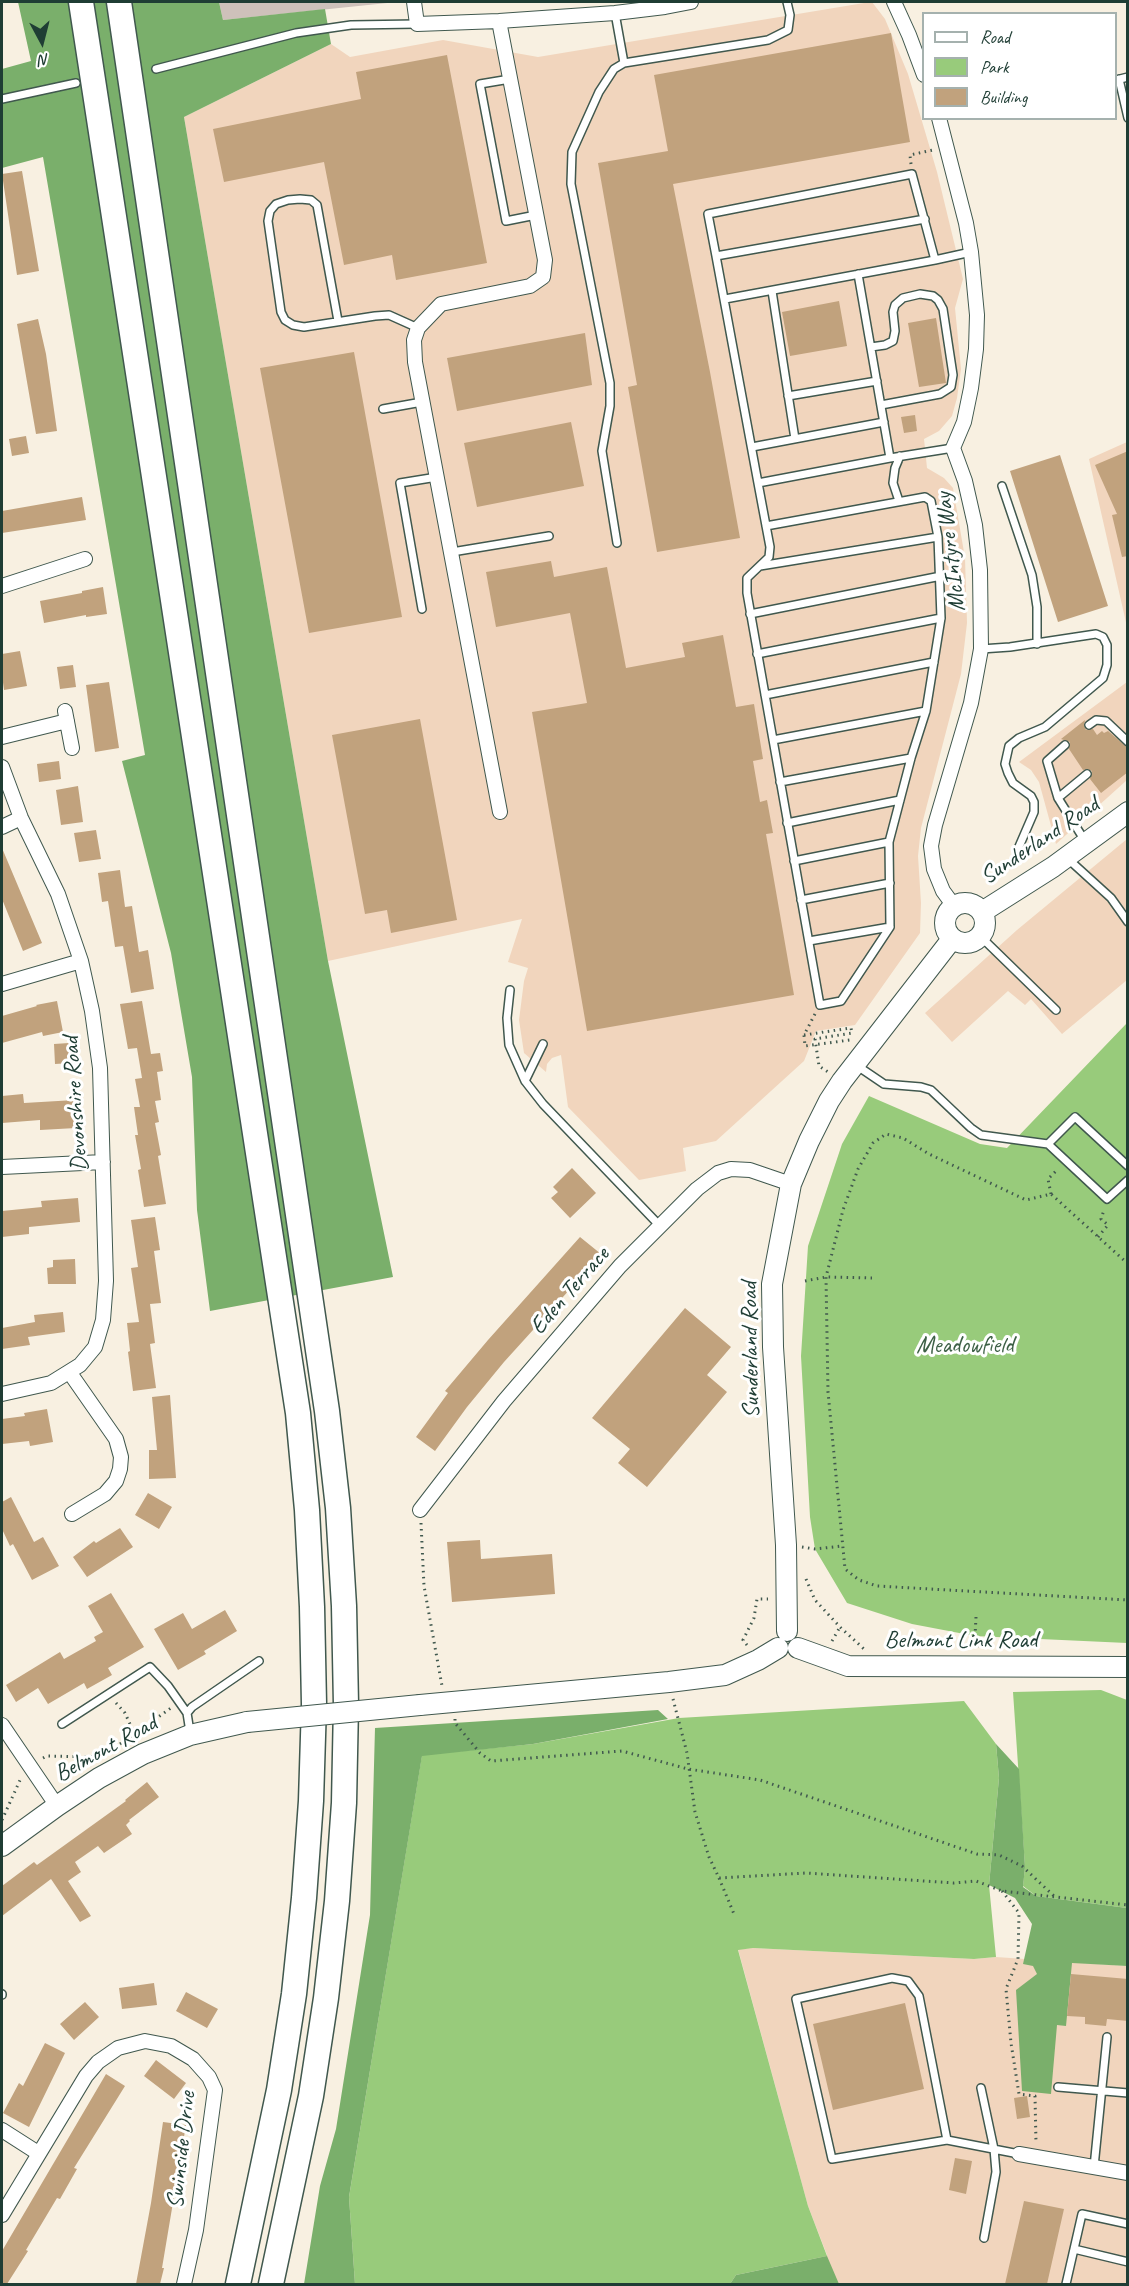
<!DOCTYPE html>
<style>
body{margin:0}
#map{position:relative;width:1129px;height:2286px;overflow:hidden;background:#f8f0e1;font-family:Caveat,sans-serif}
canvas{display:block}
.frame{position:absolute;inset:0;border:3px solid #1f3d34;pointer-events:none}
.legend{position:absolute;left:922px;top:12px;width:195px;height:108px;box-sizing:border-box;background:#fff;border:2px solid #a5b1ae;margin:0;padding:8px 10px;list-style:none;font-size:18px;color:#1f3d34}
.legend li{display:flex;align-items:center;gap:12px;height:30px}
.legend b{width:30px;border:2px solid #a5b1ae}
.north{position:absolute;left:12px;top:12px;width:60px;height:60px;-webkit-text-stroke:4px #fff;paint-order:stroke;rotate:173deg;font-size:16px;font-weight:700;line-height:24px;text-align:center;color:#1f3d34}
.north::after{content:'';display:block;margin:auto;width:21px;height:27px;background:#1f3d34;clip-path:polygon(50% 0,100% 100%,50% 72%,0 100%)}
</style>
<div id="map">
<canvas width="1129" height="2286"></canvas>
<div class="frame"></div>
<ul class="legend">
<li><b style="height:8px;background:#fff"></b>Road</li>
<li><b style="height:16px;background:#98cb7b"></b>Park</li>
<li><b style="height:16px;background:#c1a27d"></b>Building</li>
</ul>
<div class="north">N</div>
</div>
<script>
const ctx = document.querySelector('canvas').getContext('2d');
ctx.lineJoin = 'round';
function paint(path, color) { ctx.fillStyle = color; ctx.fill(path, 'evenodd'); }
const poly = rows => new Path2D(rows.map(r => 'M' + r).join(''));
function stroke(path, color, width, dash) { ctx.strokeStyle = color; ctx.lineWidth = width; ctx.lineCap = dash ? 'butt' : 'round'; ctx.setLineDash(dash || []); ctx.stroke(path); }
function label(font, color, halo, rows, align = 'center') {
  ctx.font = font + ' Caveat,sans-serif'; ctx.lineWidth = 6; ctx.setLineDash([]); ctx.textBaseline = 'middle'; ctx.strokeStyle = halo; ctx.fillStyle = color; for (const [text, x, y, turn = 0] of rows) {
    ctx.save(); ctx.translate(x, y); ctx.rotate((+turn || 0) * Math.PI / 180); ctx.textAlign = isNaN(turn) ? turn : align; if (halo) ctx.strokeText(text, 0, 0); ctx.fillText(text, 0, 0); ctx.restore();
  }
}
paint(poly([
 [870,2,872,2,885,19,908,74,937,172,963,279,955,308,961,369,957,398,952,416,939,431,924,439,927,468,944,478,953,488,965,558,967,623,961,674,921,828,918,856,921,903,920,933,855,1025,816,1031,804,1061,716,1141,683,1148,686,1171,639,1180,568,1107,561,1055,552,1058,547,1064,546,1072,524,1053,519,1020,524,981,528,968,508,962,522,919,328,961,184,117,331,44,350,57,443,40,538,57],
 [1127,442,1127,627,1089,459],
 [1127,682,1127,780,1056,844,1039,782,1031,770,1019,762],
 [1127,839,1127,980,1062,1034,1031,999,1025,1005,1008,991,952,1042,925,1013,1017,930],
 [753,1948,974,1959,996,1957,1127,1966,1127,2284,730,2284,827,2255,808,2206,738,1949]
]), '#f1d5bd');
paint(poly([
 [219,2,397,2,223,20]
]), '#cec1ba');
paint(poly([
 [1127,1023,1127,1643,975,1636,912,1624,847,1603,815,1549,810,1517,801,1356,808,1246,842,1144,869,1096,980,1144,1007,1148],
 [1101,1690,1127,1700,1127,1908,1036,1896,1023,1886,1025,1867,1013,1692],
 [964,1701,996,1744,999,1778,989,1885,996,1957,974,1959,753,1948,738,1950,808,2206,827,2256,736,2275,730,2284,355,2284,349,2197,422,1755,533,1744,679,1718]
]), '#98cb7b');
paint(poly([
 [18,2,219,2,223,20,325,9,331,44,184,117,328,961,393,1277,210,1311,197,1210,192,1077,171,953,122,761,145,755,43,157,2,168,2,69,31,61],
 [658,1710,668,1719,533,1744,422,1756,349,2197,355,2284,304,2284,320,2186,336,2129,370,1915,375,1728],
 [996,1744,1019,1769,1025,1867,1023,1887,1036,1896,1127,1908,1127,1966,1072,1963,1066,2026,1057,2025,1051,2094,1022,2091,1016,1990,1037,1974,1033,1966,1023,1964,1032,1924,1015,1898,989,1885,999,1778],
 [827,2256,839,2284,730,2284,736,2275]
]), '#7aaf6b');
paint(poly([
 [891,33,910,142,673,184,710,372,740,538,657,552,628,387,637,385,598,163,668,151,654,75],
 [447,55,487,263,396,280,392,255,344,265,324,162,224,182,213,129,361,99,356,72],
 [22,171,39,271,17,275,2,174],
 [839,301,847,346,790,356,782,312],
 [936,318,946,383,919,387,908,323],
 [38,319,46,354,57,431,36,434,17,324],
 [585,333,592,385,457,411,447,358],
 [354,352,402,617,309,633,260,368],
 [915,415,917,431,904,433,901,417],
 [571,422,584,486,477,507,464,443],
 [26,436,29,453,12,456,9,439],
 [1128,451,1128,556,1122,557,1112,515,1117,514,1095,465],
 [1060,455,1108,606,1058,622,1010,471],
 [82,497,86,520,2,533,2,511],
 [551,561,554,577,607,567,626,668,685,657,682,643,723,635,736,707,754,704,763,759,753,761,760,802,767,800,773,833,766,834,794,995,587,1031,532,712,587,703,570,613,496,627,486,572],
 [103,587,107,614,86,617,86,615,44,623,40,601,82,593,82,591],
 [20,651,27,686,4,690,2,675,2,654],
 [73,665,76,687,60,689,57,667],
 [109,682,119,748,95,752,86,685],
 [420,719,457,920,391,933,387,910,365,914,332,735],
 [1085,720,1084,726,1086,730,1093,729,1097,735,1102,731,1104,733,1108,731,1128,748,1128,772,1101,793,1090,779,1092,771,1088,769,1083,770,1069,749,1070,742,1061,739],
 [59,761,61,779,39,782,37,764],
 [78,786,83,822,61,825,56,790],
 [96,830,101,859,79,862,74,833],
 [2,848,42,943,23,951,2,899],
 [120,870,125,907,132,906,139,952,148,950,154,989,131,993,123,946,115,947,108,901,102,902,98,873],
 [57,1001,63,1032,43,1036,42,1032,2,1043,2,1016,37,1006,36,1005],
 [142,1001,151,1054,160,1053,163,1071,157,1072,161,1100,155,1101,159,1122,155,1123,161,1155,158,1156,166,1204,144,1207,138,1170,141,1169,135,1135,138,1135,134,1107,140,1107,135,1079,142,1078,137,1048,128,1049,120,1004],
 [69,1043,71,1063,55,1064,54,1044],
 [23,1094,24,1103,75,1100,76,1128,40,1130,40,1120,2,1123,2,1096],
 [572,1168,596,1193,570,1218,551,1198,558,1192,553,1187],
 [78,1198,80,1222,29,1227,29,1234,2,1237,2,1211,42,1207,41,1201],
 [155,1217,160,1250,154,1251,161,1303,150,1304,155,1343,150,1344,156,1388,133,1391,128,1352,130,1351,127,1323,139,1322,131,1268,138,1267,131,1220],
 [580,1237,601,1254,591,1266,504,1362,467,1407,435,1451,416,1437,448,1393,445,1391,488,1340],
 [75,1259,76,1284,48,1284,47,1268,53,1267,53,1260],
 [685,1308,731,1347,707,1375,727,1392,647,1487,618,1463,630,1449,592,1418],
 [63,1312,65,1332,28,1337,30,1345,2,1349,2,1328,35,1322,34,1315],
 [170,1395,176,1478,149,1479,149,1450,157,1450,152,1397],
 [47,1409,53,1442,30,1446,29,1441,2,1444,2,1419,25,1416,24,1413],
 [148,1493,172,1507,159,1529,135,1515],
 [11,1497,34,1542,43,1537,59,1566,32,1580,13,1544,10,1546,2,1529,2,1502],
 [120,1528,133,1547,87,1577,73,1557,94,1541,96,1543],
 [480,1540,481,1559,552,1554,555,1594,452,1602,447,1542],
 [111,1593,144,1647,108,1668,112,1675,87,1689,84,1683,48,1704,38,1688,16,1702,6,1685,60,1652,64,1659,96,1641,94,1637,103,1632,88,1606],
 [225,1610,237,1631,204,1651,206,1654,178,1670,154,1629,183,1613,192,1629],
 [147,1782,159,1797,129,1820,130,1821,126,1825,132,1834,104,1853,98,1846,75,1862,81,1872,68,1881,91,1916,80,1922,51,1879,2,1916,2,1886,34,1862,37,1865,126,1801,125,1800],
 [1071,1974,1128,1979,1128,2021,1107,2019,1106,2026,1085,2024,1085,2017,1067,2016],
 [154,1983,157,2005,122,2009,119,1988],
 [186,1992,218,2009,207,2028,176,2011],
 [85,2002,99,2017,74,2040,60,2024],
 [905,2003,924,2089,833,2110,813,2024],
 [45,2043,65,2053,29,2127,3,2113,19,2083,23,2086],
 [156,2060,186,2083,174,2099,144,2076],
 [106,2074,125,2086,74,2168,77,2169,60,2199,57,2198,26,2250,28,2251,7,2284,2,2284,2,2251],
 [1027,2096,1030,2117,1017,2119,1014,2098],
 [163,2122,186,2125,162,2268,164,2268,160,2284,136,2284,151,2203],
 [955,2158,972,2161,966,2194,949,2190],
 [1024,2201,1064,2209,1047,2284,1005,2284]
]), '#c1a27d');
const lane = poly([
 [615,13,624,63],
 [156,69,296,33,351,25,417,24],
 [510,79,480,84,506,221,536,215],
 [1119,79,1128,118],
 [1116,80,1128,77],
 [2,99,76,83],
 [716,256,708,214,912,174,935,260,725,299],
 [935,260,971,252],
 [858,274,890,458],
 [772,291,795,439],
 [338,321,317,205,311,200,300,199,288,200,276,204,270,211,268,221,281,312,285,320,293,325,304,327,375,316,389,315,418,328],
 [871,347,885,345,893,341,895,331,893,312,895,305,903,298,920,294,933,296,938,300,943,309,953,375,951,387,940,394,881,405],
 [788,396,877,381],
 [383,409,422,402],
 [752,447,884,422],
 [758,483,716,256,925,219],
 [1002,486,1032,575,1037,607,1037,644],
 [899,501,893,483,895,468,900,456],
 [766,526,925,497,931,501,938,537,941,618,926,711,911,758,889,842,890,927,809,941],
 [617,543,602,451,610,406,610,383,571,184,572,152,599,92,614,69,624,63,768,40,788,30,790,15,787,2],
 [452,552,549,536],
 [760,566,938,537],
 [422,609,400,483,437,477],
 [750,614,941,576],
 [981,649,1010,647,1096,634,1103,637,1107,645,1107,665,1103,678,1045,727,1019,738,1009,746,1005,764,1008,773,1013,783,1031,796,1034,802,1034,812,1018,849],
 [757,654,941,618],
 [765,695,934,662],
 [1089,725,1096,720,1106,721,1128,742],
 [773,740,926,711],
 [780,782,911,758],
 [1058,798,1047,761,1065,745],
 [787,823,900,800],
 [1085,841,1058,798,1087,774],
 [1067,858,1111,898,1128,922],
 [794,861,889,842],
 [801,900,890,883],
 [890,927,841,1001,820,1005,747,593,747,578,769,557,770,547,758,483,890,458,953,448],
 [980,936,1056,1010],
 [510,990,507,1018,509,1045,525,1081,543,1104,660,1226],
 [856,1065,884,1084,921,1087,931,1090,971,1128,981,1135,1048,1144,1107,1199,1128,1180],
 [525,1081,543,1044],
 [1048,1144,1075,1117,1128,1166],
 [62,1724,150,1667,168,1686,187,1713],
 [190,1732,187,1713,192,1707,259,1661],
 [2,1994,2,1995],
 [1058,2087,1128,2093],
 [981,2088,994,2149,996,2172,984,2238],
 [947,2140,919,1996,908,1981,892,1978,796,1999,832,2159,947,2140,1019,2154],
 [1094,2167,1107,2037],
 [1074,2249,1128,2262],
 [1066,2284,1082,2214,1128,2224]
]);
const street = poly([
 [414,2,417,24,499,21,615,13,665,7,691,2],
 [894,2,909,35,924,75],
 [499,21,545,260,543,277,530,286,441,304,418,328,414,340,415,362,500,812],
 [939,118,966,223,971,252,977,315,976,349,971,388,964,422,953,448,965,481,975,525,980,570,981,649,971,703,935,825,931,846,934,869,943,891,954,906],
 [2,586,85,559],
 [65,711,72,748],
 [2,737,67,721],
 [2,767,21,818,58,894,81,961,92,1011,100,1068,106,1281,103,1320,95,1347,80,1365,51,1383,2,1394],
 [2,827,21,818],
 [2,984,81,961],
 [2,1167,103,1162],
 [70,1373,116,1439,121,1457,120,1469,116,1481,105,1494,72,1514],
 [420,1510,504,1401,620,1266,697,1189,718,1173,731,1169,750,1170,791,1184],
 [2,1725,57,1806],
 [2,2130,38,2153],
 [1019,2154,1128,2173],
 [2,2215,86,2076,98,2062,118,2048,145,2041,171,2046,193,2059,209,2077,215,2090,196,2230,184,2284]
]);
const secondary = poly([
 '945 923a20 20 0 1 1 40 0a20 20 0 1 1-40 0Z',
 [982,912,1053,867,1128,812],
 [787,1631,786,1545,773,1347,772,1284,791,1184,809,1141,829,1101,842,1081,952,939],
 [798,1648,848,1666,1128,1667],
 [420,1705,669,1682,725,1675,758,1660,778,1648],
 [2,1846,57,1806,99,1778,143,1754,190,1735,247,1722]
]);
const highway = poly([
 [81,2,298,1413,307,1510,312,1607,314,1704,311,1801,304,1898,294,1994,279,2090,238,2284],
 [119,2,327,1411,338,1508,344,1606,346,1705,344,1803,337,1901,326,1998,311,2096,271,2284]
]);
stroke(lane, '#40584e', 10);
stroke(street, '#40584e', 16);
stroke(secondary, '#40584e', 22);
stroke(highway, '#40584e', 27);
stroke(poly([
 [911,164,910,155,933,150],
 [815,1014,804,1035,805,1046,850,1040],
 [804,1035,851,1028,852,1033,815,1039,819,1066,828,1072],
 [1051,1194,1048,1179,1058,1169],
 [1098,1237,1108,1225,1101,1219,1104,1210],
 [1128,1264,1051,1194,1026,1200,929,1154,903,1138,886,1134,873,1143,858,1169,843,1210,826,1277,828,1392,845,1569,859,1580,877,1586,1128,1600],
 [805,1281,826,1277,872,1278],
 [421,1523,424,1586,442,1686],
 [802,1547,815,1549,842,1546],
 [806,1579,815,1600,840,1627,864,1649],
 [976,1617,975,1636,979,1647],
 [832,1641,840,1627],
 [747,1645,743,1640,754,1618,757,1599,768,1599],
 [673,1699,687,1753,695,1812,709,1857,719,1878,806,1873,954,1883,976,1881,1002,1891,1128,1905],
 [116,1703,125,1713,134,1733],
 [455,1719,455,1723,480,1753,491,1761,622,1751,688,1769,760,1780,977,1854,999,1855,1022,1866,1055,1897],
 [120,1744,171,1708],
 [43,1758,47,1756,99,1757],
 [2,1820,21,1778],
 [719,1878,734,1914],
 [1002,1891,1019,1913,1018,1959,1006,1989,1011,2043,1019,2094,1035,2096,1036,2143]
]), '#40584e', 3, [1.5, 4.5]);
stroke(lane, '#fff', 7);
stroke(street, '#fff', 14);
stroke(secondary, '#fff', 20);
stroke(highway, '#fff', 24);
const secondaryBridge = poly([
 [247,1722,420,1705]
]);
stroke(secondaryBridge, '#40584e', 22, []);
stroke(secondaryBridge, '#fff', 20);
label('24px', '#1f3d34', '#fff', [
 ["McIntyre Way",951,552,-97],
 ["Sunderland Road",1040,841,-34],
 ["Devonshire Road",76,1104,-94],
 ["Eden Terrace",570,1291,-49],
 ["Sunderland Road",751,1350,-91],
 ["Belmont Link Road",961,1641],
 ["Belmont Road",106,1749,-29],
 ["Swinside Drive",182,2150,-84]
]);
label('24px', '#3d6046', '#fff', [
 ["Meadowfield",965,1346]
]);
</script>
